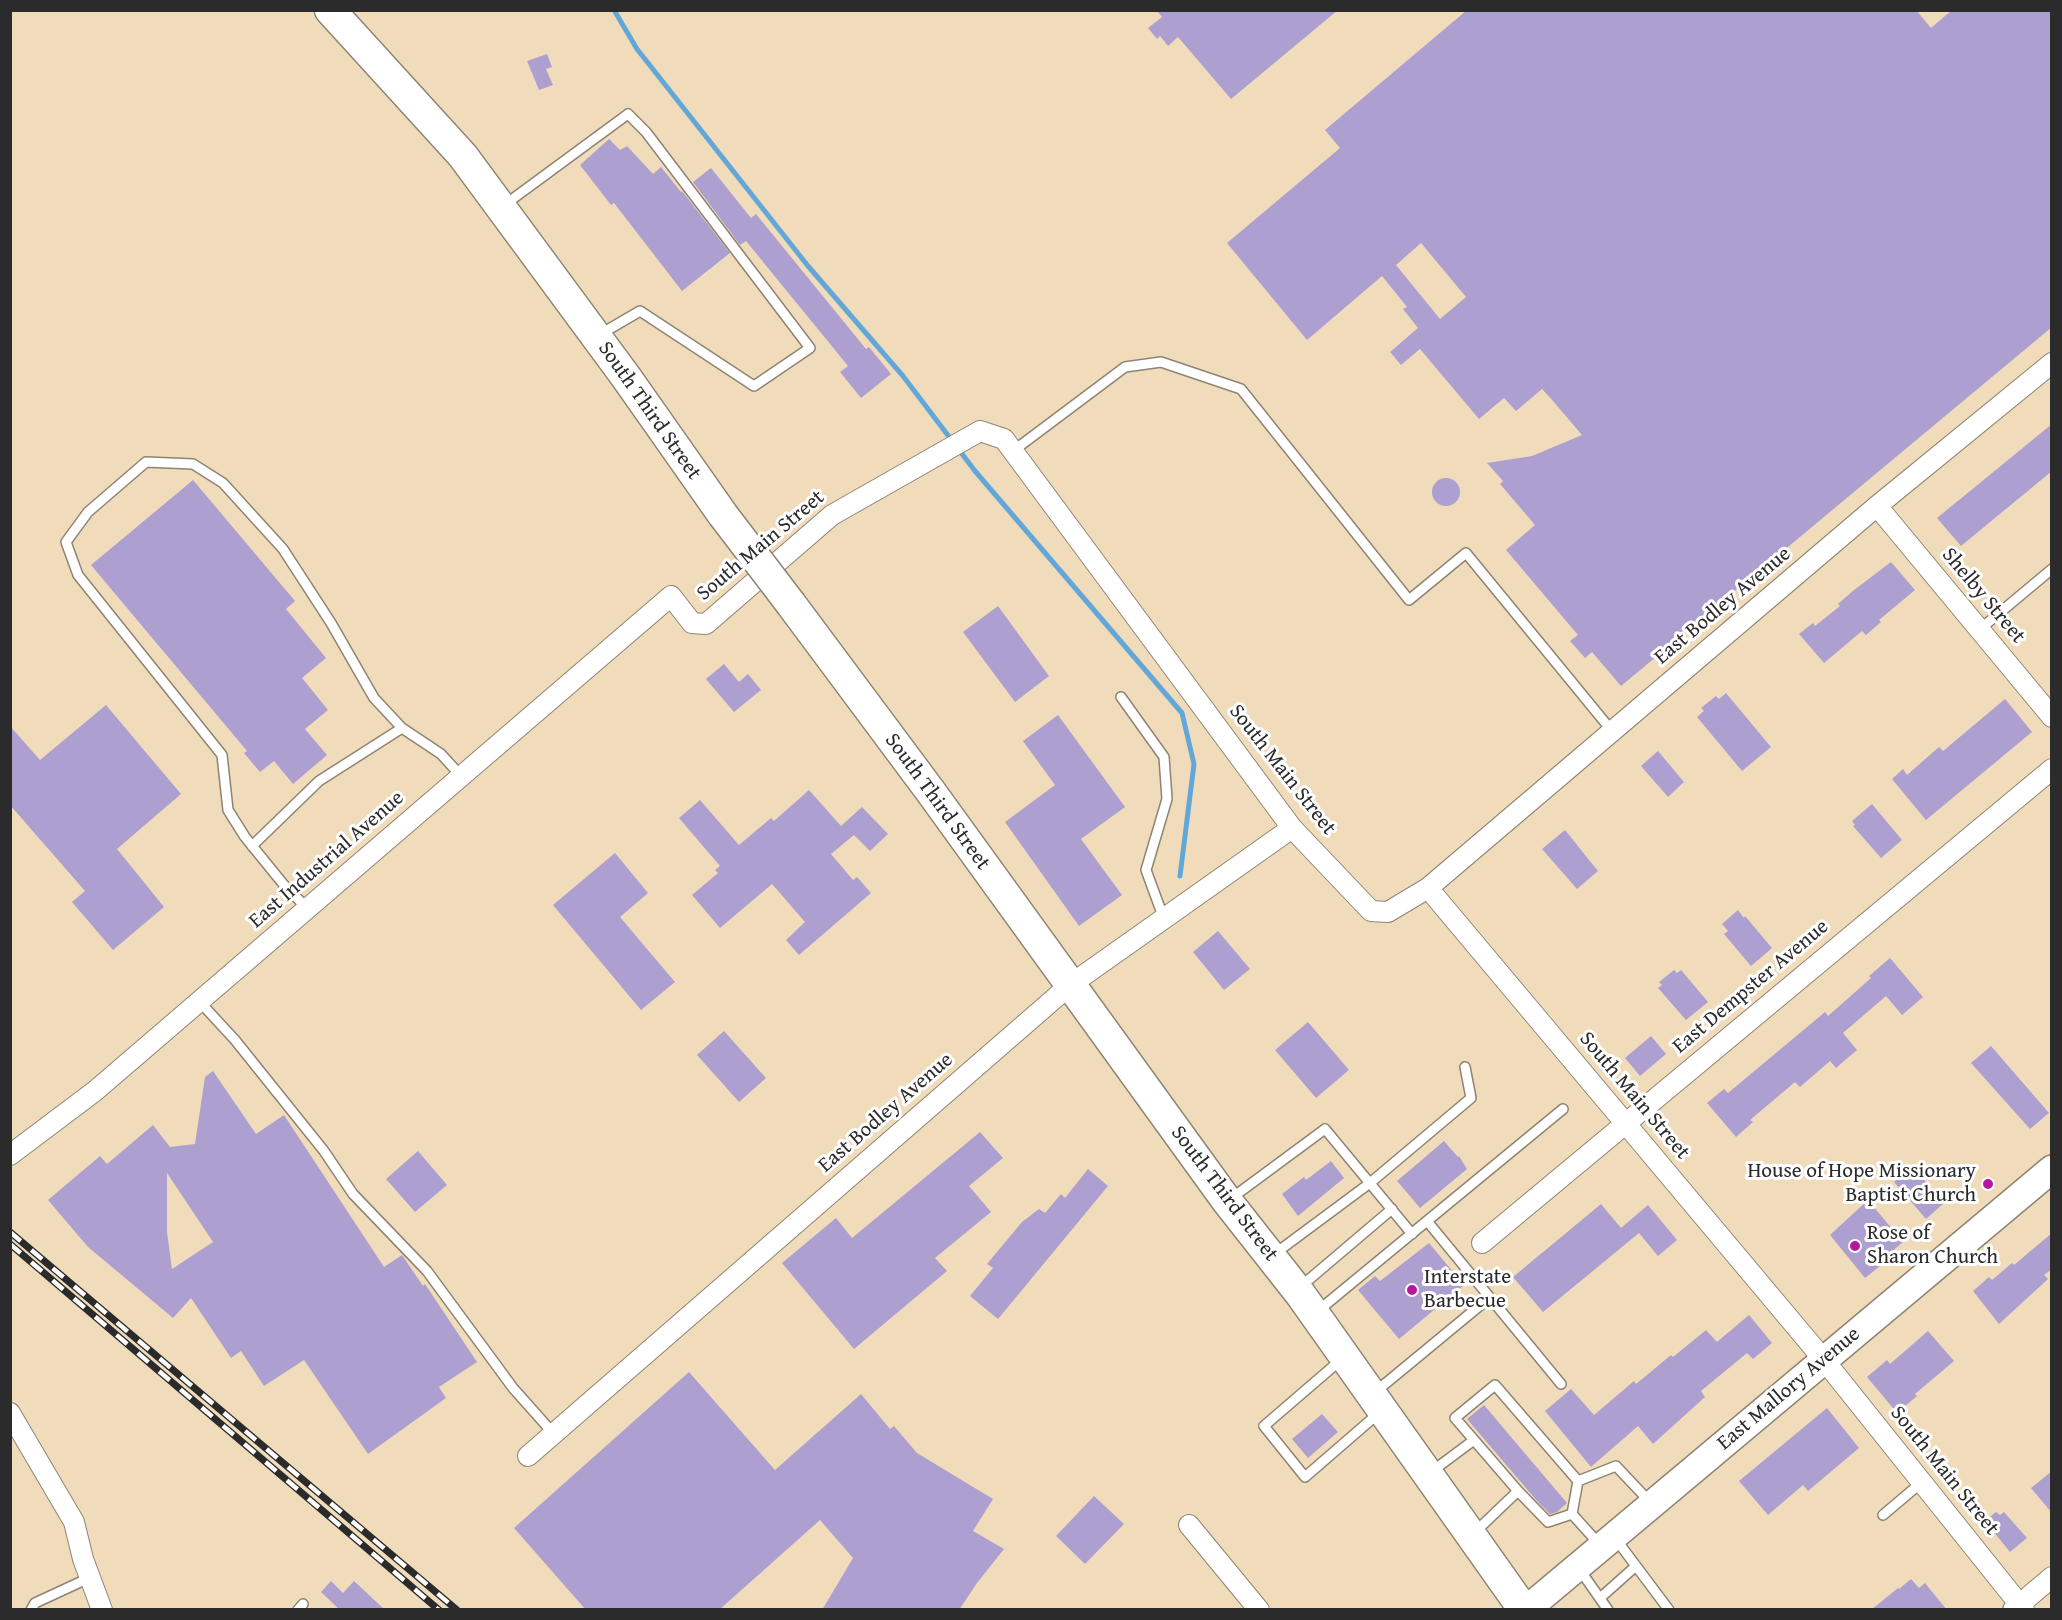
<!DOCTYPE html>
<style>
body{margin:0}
#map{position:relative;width:2062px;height:1620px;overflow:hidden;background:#f0dcbb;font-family:"Gentium Book Plus",serif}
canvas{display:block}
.frame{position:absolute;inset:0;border:12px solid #2b2b2b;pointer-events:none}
</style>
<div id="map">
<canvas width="2062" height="1620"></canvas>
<div class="frame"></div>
</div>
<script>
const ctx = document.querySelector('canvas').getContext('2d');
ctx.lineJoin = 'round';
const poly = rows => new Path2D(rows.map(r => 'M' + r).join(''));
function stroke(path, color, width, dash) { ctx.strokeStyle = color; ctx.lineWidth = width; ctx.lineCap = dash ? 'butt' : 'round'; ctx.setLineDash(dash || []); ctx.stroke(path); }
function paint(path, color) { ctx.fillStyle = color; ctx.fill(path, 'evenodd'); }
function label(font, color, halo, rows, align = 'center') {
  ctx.font = font + ' "Gentium Book Plus",serif'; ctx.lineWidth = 6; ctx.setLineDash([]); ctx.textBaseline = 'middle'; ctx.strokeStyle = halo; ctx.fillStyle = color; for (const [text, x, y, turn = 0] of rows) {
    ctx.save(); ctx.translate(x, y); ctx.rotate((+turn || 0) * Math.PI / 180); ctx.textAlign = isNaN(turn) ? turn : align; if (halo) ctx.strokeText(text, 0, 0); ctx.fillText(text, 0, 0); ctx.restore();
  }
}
stroke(poly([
 [614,10,637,49,808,266,903,376,975,471,1182,713,1194,764,1180,876]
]), '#63a7d8', 5);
paint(poly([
 [1156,10,1338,10,1231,99,1178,37,1168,46,1160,36,1157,39,1148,28,1162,17],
 [1467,10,1916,10,1931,28,1952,10,2052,10,2052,327,1621,686,1592,652,1585,658,1570,641,1578,635,1506,550,1535,525,1500,484,1503,481,1487,463,1532,456,1582,435,1553,401,1542,389,1516,411,1504,398,1479,419,1420,349,1401,365,1390,352,1418,328,1403,309,1407,307,1382,276,1307,340,1227,243,1340,148,1325,130],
 [1421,243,1466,297,1440,319,1396,265],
 [547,54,552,67,546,69,553,85,539,90,527,61],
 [609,139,620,150,627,146,653,174,661,167,681,192,682,191,730,253,682,291,614,203,611,205,580,165],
 [711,168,751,218,756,214,866,349,869,347,891,374,861,398,840,372,848,366,746,241,740,245,693,182],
 [2052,424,2052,471,1961,546,1937,518],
 '1432 492a14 14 0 1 1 28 0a14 14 0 1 1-28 0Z',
 [193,480,295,601,286,609,326,658,302,678,328,710,305,729,327,755,293,784,274,761,260,772,244,753,247,751,91,565],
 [1891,562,1915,590,1879,620,1881,622,1866,635,1862,631,1824,663,1799,634,1813,623,1815,626,1840,606,1838,604,1854,590],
 [998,606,1049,676,1015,702,963,632],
 [724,664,739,682,748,674,761,690,734,712,706,679],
 [1726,693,1771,747,1742,771,1697,717,1704,711,1701,708,1716,696,1719,699],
 [2005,699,2032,732,1926,820,1892,779,1903,769,1907,775,1939,747,1943,751],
 [106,705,181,794,117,849,164,907,113,950,72,902,85,891,10,805,10,726,40,760],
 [1058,715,1125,807,1081,839,1122,895,1079,926,1005,822,1055,785,1023,741],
 [1658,751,1684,782,1668,797,1641,766],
 [809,790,841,826,862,807,888,834,870,851,854,835,831,854,853,880,857,877,871,893,799,955,786,940,805,922,772,884,720,928,692,895,718,873,715,870,720,866,679,818,700,800,739,845,771,818,774,821],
 [1872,804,1902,840,1881,858,1853,826,1855,825,1852,821],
 [1565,830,1598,871,1577,889,1542,849],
 [615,853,648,893,620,917,675,982,641,1010,553,905],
 [1738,910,1744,918,1745,916,1772,948,1751,966,1724,934,1728,931,1722,924],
 [1218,931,1250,969,1224,990,1193,952],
 [1890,958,1923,997,1902,1015,1886,996,1843,1033,1857,1050,1836,1068,1830,1061,1800,1087,1795,1082,1750,1120,1753,1122,1736,1137,1707,1103,1724,1089,1728,1093,1825,1012,1828,1016,1871,978,1869,976],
 [1674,970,1677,973,1681,970,1708,1002,1686,1020,1658,988,1662,985,1659,982],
 [1308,1022,1349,1070,1316,1098,1275,1050],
 [724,1031,766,1078,739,1102,697,1055],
 [1651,1036,1666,1054,1640,1076,1625,1058],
 [1991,1046,2049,1113,2030,1129,1971,1063],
 [213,1071,256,1134,284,1115,384,1267,402,1255,423,1286,425,1284,477,1362,439,1387,446,1398,368,1454,304,1360,264,1386,241,1351,231,1358,191,1298,173,1318,88,1247,48,1200,100,1156,107,1164,153,1125,170,1147,195,1144,205,1077],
 [167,1173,213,1242,172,1269,167,1232],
 [980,1132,1003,1158,969,1186,991,1212,935,1258,947,1271,854,1349,782,1263,836,1218,852,1238],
 [1444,1141,1458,1157,1459,1156,1467,1169,1420,1208,1397,1181],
 [418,1151,447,1185,415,1212,386,1179],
 [1331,1161,1344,1178,1298,1216,1282,1194,1304,1177,1306,1180],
 [1912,1166,1944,1203,1926,1219,1894,1182],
 [1088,1169,1108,1186,998,1319,970,1296,993,1268,987,1264,1022,1222,1039,1209,1045,1213,1061,1194,1065,1198],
 [1868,1200,1903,1242,1878,1263,1880,1266,1865,1278,1830,1235],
 [1601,1204,1621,1228,1648,1205,1677,1240,1658,1256,1639,1233,1543,1312,1513,1277],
 [2052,1233,2052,1269,2044,1275,2048,1279,1999,1324,1973,1291,1989,1277,1992,1280,2012,1263,2014,1265],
 [1429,1243,1464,1285,1399,1339,1358,1290,1375,1276,1380,1281],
 [1749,1315,1772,1343,1753,1359,1747,1353,1701,1391,1705,1397,1653,1444,1638,1426,1591,1467,1545,1411,1571,1389,1594,1415,1634,1381,1636,1384,1671,1355,1673,1357,1706,1330,1717,1342],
 [1928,1331,1954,1361,1915,1394,1917,1396,1897,1413,1867,1377,1887,1360,1890,1364],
 [689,1372,775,1470,861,1394,890,1429,894,1426,917,1453,993,1499,973,1531,1004,1549,977,1583,959,1610,822,1610,853,1558,820,1520,719,1610,586,1610,514,1528],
 [1484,1405,1567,1503,1557,1512,1550,1514,1537,1501,1467,1419],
 [1827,1408,1859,1448,1808,1491,1803,1485,1768,1515,1739,1481],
 [1322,1414,1338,1432,1308,1458,1292,1439],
 [2052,1471,2052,1513,2031,1488],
 [1094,1496,1124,1524,1085,1564,1056,1536],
 [1996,1512,2000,1515,2004,1512,2027,1538,2010,1552,1985,1521],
 [1911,1579,1919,1588,1925,1583,1947,1610,1871,1610,1898,1588,1899,1589],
 [331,1581,343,1593,354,1581,385,1610,340,1610,321,1592]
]), '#ae9fd1');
const service = poly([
 [503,206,628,114,646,132,810,348,754,386,640,311,599,335],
 [1013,451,1125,367,1161,362,1241,389,1409,600,1466,553,1612,731],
 [1979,630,2052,569],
 [1121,697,1164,757,1167,799,1146,870,1164,919],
 [252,846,319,781,402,728],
 [307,908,284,885,245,837,228,810,222,755,78,575,66,542,88,512,146,462,193,464,223,483,283,549,331,623,374,698,402,728,441,754,461,776],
 [199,1001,235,1040,324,1151,353,1194,427,1271,513,1388,553,1433],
 [1229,1200,1325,1129,1412,1234],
 [1427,1221,1563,1109],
 [1273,1255,1370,1183,1471,1098,1465,1067],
 [1299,1288,1392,1209],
 [1319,1310,1427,1221,1561,1384],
 [1343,1358,1264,1426,1305,1477,1380,1412],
 [1374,1393,1489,1298],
 [1474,1440,1518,1491],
 [1431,1472,1474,1440,1455,1418,1495,1385,1578,1481,1616,1466,1650,1502],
 [1572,1514,1578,1481],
 [1883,1515,1922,1482],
 [1473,1534,1518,1491,1548,1522,1572,1514,1600,1545],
 [1615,1538,1669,1610],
 [1580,1570,1608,1610],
 [1600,1598,1636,1566],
 [31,1610,35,1603,89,1578],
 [298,1610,303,1604]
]);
const minor = poly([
 [1877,506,2052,717],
 [1428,888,1824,1360,2024,1610],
 [10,1155,95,1091,671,596,692,623,706,624,832,515,980,431,1004,439,1292,828,1371,911,1388,912,1428,888,1877,506,2052,363],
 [1482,1243,2052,769],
 [10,1413,74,1522,83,1559,102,1610],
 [528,1456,1070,985,1292,828],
 [1189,1525,1259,1610],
 [2013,1610,2052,1577]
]);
const secondary = poly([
 [1526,1610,2052,1169]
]);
const primary = poly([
 [330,10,463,156,626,377,723,515],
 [791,604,931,792,1227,1201,1301,1295,1524,1610]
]);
stroke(service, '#8e8473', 12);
stroke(minor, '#8e8473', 22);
stroke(secondary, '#8e8473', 30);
stroke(primary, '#8e8473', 33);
stroke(service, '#fff', 9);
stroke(minor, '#fff', 20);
stroke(secondary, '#fff', 27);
stroke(primary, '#fff', 30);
const rail = poly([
 [10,1232,457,1610],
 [10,1244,439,1610]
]);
stroke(rail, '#2b2b2b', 7);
stroke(rail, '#fff', 4.5, [14]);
const primaryBridge = poly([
 [723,515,791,604]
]);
stroke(primaryBridge, '#8e8473', 33, []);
stroke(primaryBridge, '#fff', 30);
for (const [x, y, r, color] of [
 [1988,1184,6,"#b5179e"],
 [1855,1246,6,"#b5179e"],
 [1412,1290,6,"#b5179e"]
]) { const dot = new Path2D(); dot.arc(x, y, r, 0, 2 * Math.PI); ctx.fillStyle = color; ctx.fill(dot); stroke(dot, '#fff', 2); }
label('21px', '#2b2b2b', '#fff', [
 ["South Third Street",649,411,55],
 ["South Main Street",761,546,-40],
 ["Shelby Street",1983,596,50],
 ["East Bodley Avenue",1723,606,-40],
 ["South Main Street",1282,770,52],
 ["South Third Street",937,802,54],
 ["East Industrial Avenue",327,860,-41],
 ["East Dempster Avenue",1751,987,-40],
 ["South Main Street",1634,1096,50],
 ["East Bodley Avenue",886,1113,-41],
 ["South Third Street",1224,1194,53],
 ["East Mallory Avenue",1789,1389,-40],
 ["South Main Street",1944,1471,51]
]);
label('21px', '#2b2b2b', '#fff', [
 ["House of Hope Missionary",1976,1172,"right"],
 ["Baptist Church",1976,1196,"right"],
 ["Rose of",1867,1234],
 ["Sharon Church",1867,1258],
 ["Interstate",1424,1278],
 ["Barbecue",1424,1302]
], 'left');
</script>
